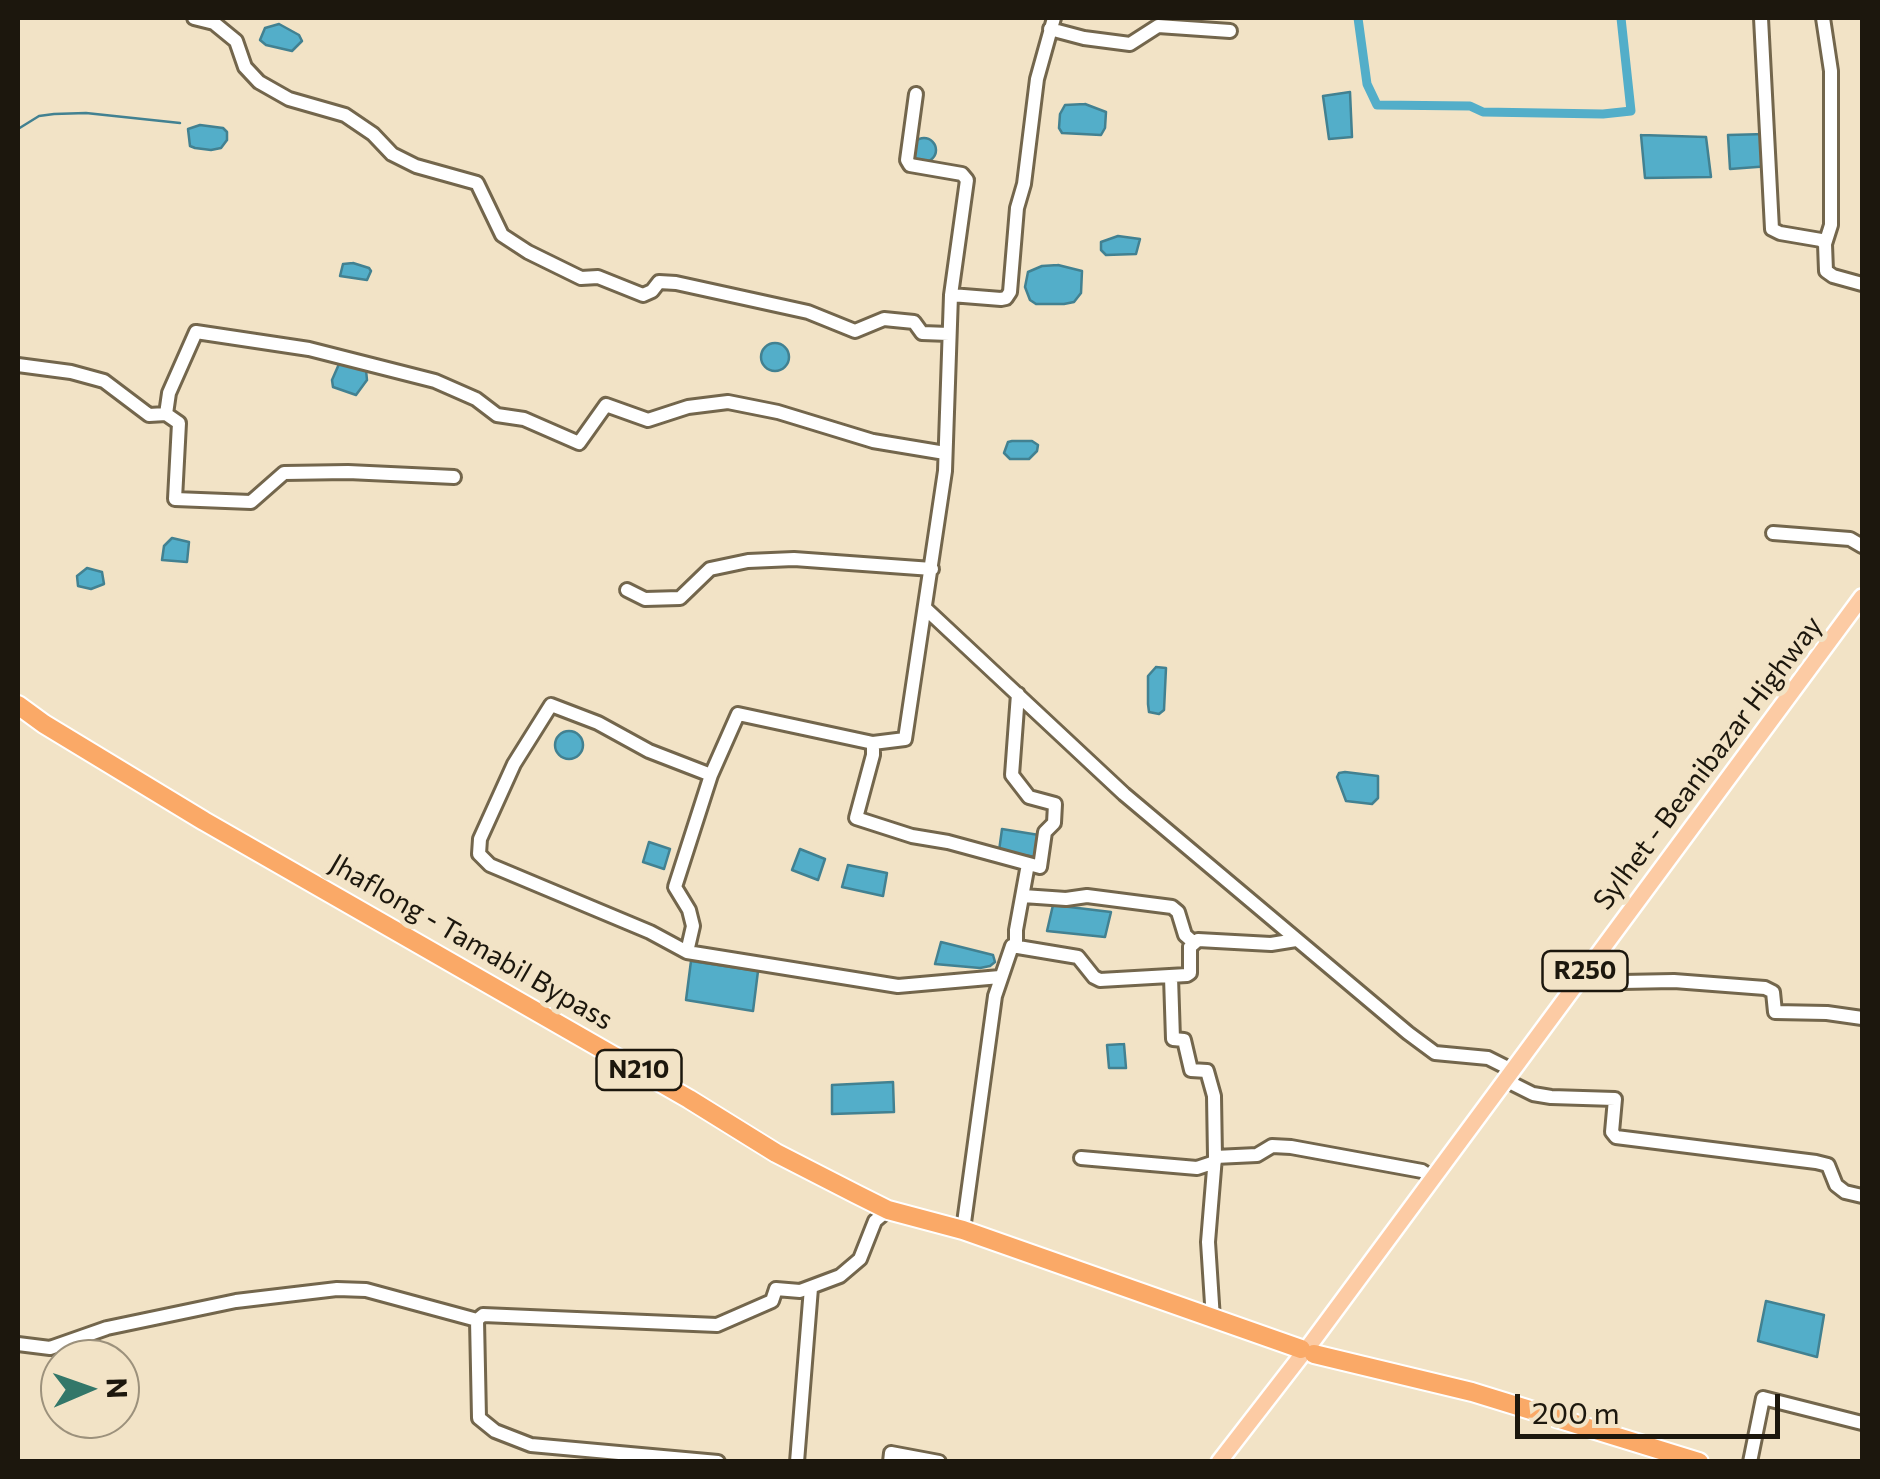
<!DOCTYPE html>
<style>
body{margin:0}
#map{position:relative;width:1880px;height:1479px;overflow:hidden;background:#f2e3c6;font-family:Commissioner,sans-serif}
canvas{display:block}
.frame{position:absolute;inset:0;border:20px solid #1c170d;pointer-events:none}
.north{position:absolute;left:40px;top:1339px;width:100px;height:100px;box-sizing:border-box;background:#f2e3c6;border:2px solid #9c917c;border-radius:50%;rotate:88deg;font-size:28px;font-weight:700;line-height:40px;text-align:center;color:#1c170d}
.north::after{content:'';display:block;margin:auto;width:35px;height:45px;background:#337769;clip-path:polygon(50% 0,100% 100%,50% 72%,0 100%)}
.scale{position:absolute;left:1515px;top:1394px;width:265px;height:45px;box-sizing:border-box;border:5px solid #1c170d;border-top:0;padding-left:12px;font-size:30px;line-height:35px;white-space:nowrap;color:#1c170d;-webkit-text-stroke:8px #f2e3c6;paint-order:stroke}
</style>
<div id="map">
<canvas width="1880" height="1479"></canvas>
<div class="frame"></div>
<div class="north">N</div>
<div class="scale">200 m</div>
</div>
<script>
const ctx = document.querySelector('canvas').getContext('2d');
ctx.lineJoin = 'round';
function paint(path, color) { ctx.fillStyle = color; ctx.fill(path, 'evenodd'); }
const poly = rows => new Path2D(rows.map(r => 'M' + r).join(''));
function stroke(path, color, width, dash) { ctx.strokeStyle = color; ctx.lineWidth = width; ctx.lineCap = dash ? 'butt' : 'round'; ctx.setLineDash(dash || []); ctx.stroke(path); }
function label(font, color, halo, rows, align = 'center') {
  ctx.font = font + ' Commissioner,sans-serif'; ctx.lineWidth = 10; ctx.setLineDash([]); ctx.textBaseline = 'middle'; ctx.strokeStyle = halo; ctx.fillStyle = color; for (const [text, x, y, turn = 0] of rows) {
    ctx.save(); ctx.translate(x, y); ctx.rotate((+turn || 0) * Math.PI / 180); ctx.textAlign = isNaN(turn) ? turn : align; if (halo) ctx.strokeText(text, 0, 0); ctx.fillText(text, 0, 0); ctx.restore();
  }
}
const water = poly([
 [279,24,299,35,302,41,292,51,266,45,260,40,265,28,279,24],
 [1350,92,1352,137,1329,139,1323,96,1350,92],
 [1085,104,1106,112,1105,128,1101,135,1062,133,1059,128,1060,114,1065,105,1085,104],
 [200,125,223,128,227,132,227,140,221,148,211,150,195,148,190,146,188,129,200,125],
 [1766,134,1770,166,1730,169,1728,135,1766,134],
 [1641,135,1706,137,1711,177,1645,178,1641,135],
 '912 150a12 12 0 1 1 24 0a12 12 0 1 1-24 0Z',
 [1118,236,1140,239,1136,254,1106,255,1101,250,1101,242,1118,236],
 [353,263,369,268,371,271,367,280,340,276,343,264,353,263],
 [1058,265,1082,271,1081,293,1074,302,1064,304,1036,304,1030,300,1025,287,1028,272,1042,266,1058,265],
 '761 357a14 14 0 1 1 28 0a14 14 0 1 1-28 0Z',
 [343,362,366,370,367,380,356,395,333,387,332,380,339,364,343,362],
 [1012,441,1032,441,1038,445,1037,451,1029,459,1010,459,1004,453,1008,442,1012,441],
 [172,538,189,542,187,562,162,560,164,546,172,538],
 [87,568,102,572,104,584,91,589,78,586,77,576,87,568],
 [1156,667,1166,668,1164,710,1159,714,1149,712,1148,704,1148,676,1156,667],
 '555 745a14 14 0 1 1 28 0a14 14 0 1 1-28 0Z',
 [1345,772,1378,776,1378,798,1372,804,1346,801,1337,777,1339,773,1345,772],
 [1002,829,1039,835,1036,857,999,851,1002,829],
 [649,842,670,849,664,869,643,862,649,842],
 [800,849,825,859,818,880,792,870,800,849],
 [848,865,887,873,883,896,842,887,848,865],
 [1053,905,1111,912,1105,937,1047,931,1053,905],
 [941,942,993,955,995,962,990,966,980,968,935,964,941,942],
 [691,961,758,971,753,1011,686,1000,691,961],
 [1124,1044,1126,1068,1109,1068,1107,1045,1124,1044],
 [893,1082,894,1112,832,1114,832,1085,893,1082],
 [1766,1301,1824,1315,1817,1357,1758,1341,1766,1301]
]);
paint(water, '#53aec9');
stroke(water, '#428191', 2.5);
stroke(poly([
 [18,129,39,116,54,114,86,113,180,123]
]), '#428191', 2.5);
stroke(poly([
 [1358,18,1367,84,1377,105,1470,106,1483,112,1603,114,1631,111,1621,18]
]), '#53aec9', 9);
const minor = poly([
 [194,18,214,23,236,41,245,67,259,82,289,99,345,115,373,134,392,154,416,166,477,183,502,235,528,252,581,278,598,277,643,295,652,291,659,282,676,283,808,312,855,331,884,319,914,322,922,333,949,334],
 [1761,18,1772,229,1780,233,1821,240,1825,244,1826,271,1833,276,1862,284],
 [1823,18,1831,71,1831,225,1825,244],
 [1050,29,1084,38,1130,44,1158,26,1230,31],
 [951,295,1001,299,1006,298,1010,292,1017,208,1024,184,1037,79,1054,18],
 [18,365,71,372,104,381,149,415,166,414,179,423,175,499,251,502,284,473,348,472,454,477],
 [166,414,169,393,196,332,309,349,435,381,476,399,497,415,524,419,579,443,606,405,648,420,688,407,728,402,778,412,873,441,945,453],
 [1773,533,1850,539,1862,546],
 [627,590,645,599,680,598,710,569,748,561,794,559,932,569],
 [926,609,1124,794,1408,1033,1435,1053,1488,1058,1512,1070],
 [873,743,873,755,856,818,912,836,948,842,1040,867,1045,832,1054,823,1055,804,1029,797,1012,775,1018,694],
 [711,775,649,751,598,723,551,705,514,764,480,839,479,854,490,865,650,932,687,952,898,986,1000,977],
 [1023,896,1066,899,1087,896,1172,907,1178,912,1185,935,1193,942],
 [1016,945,1016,930,1028,864],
 [687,952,693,926,689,910,675,887,711,775,738,714,873,743,905,739,945,471,951,295,967,180,962,174,910,165,907,160,916,94],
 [1595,968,1622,982,1674,981,1765,988,1773,992,1775,1012,1827,1013,1862,1018],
 [1171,977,1173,1039,1184,1040,1191,1070,1207,1071,1214,1096,1215,1157],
 [1511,1083,1533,1094,1551,1097,1615,1099,1612,1132,1616,1137,1816,1162,1828,1165,1836,1185,1845,1192,1862,1196],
 [1081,1158,1197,1168,1215,1162],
 [963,1230,995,996,1012,946,1078,957,1094,977,1100,980,1187,975,1190,973,1190,947,1198,940,1271,944,1296,940],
 [1213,1319,1208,1242,1215,1157,1257,1155,1272,1146,1291,1147,1422,1171,1433,1178],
 [477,1320,483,1315,717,1325,772,1301,776,1289,800,1291,840,1276,860,1259,875,1221,888,1210],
 [18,1344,50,1348,107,1328,236,1301,337,1289,366,1290,477,1320,479,1418,495,1431,531,1445,718,1462],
 [797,1462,811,1288],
 [890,1462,891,1453,939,1462],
 [1750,1462,1763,1398,1862,1423]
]);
const major = poly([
 [1309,1346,1862,597],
 [1219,1462,1301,1356]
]);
const highway = poly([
 [18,705,44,724,204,821,689,1099,776,1153,856,1194,888,1210,963,1230,1301,1349],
 [1314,1354,1472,1392,1699,1462]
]);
stroke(minor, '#73664c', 18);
stroke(major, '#fff', 20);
stroke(highway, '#fff', 22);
stroke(minor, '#fff', 12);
stroke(major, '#fccba4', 15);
stroke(highway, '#faa967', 18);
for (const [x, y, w] of [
 [1585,971,85],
 [639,1070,85]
]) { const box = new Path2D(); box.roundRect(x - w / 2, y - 20, w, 40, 8); ctx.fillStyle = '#f2e3c6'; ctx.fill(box); stroke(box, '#1c170d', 2.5); }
label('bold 25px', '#1c170d', null, [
 ["R250",1585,971],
 ["N210",639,1070]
]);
label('28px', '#1c170d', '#f2e3c6', [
 ["Sylhet - Beanibazar Highway",1708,763,-53],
 ["Jhaflong - Tamabil Bypass",471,942,30]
]);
</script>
